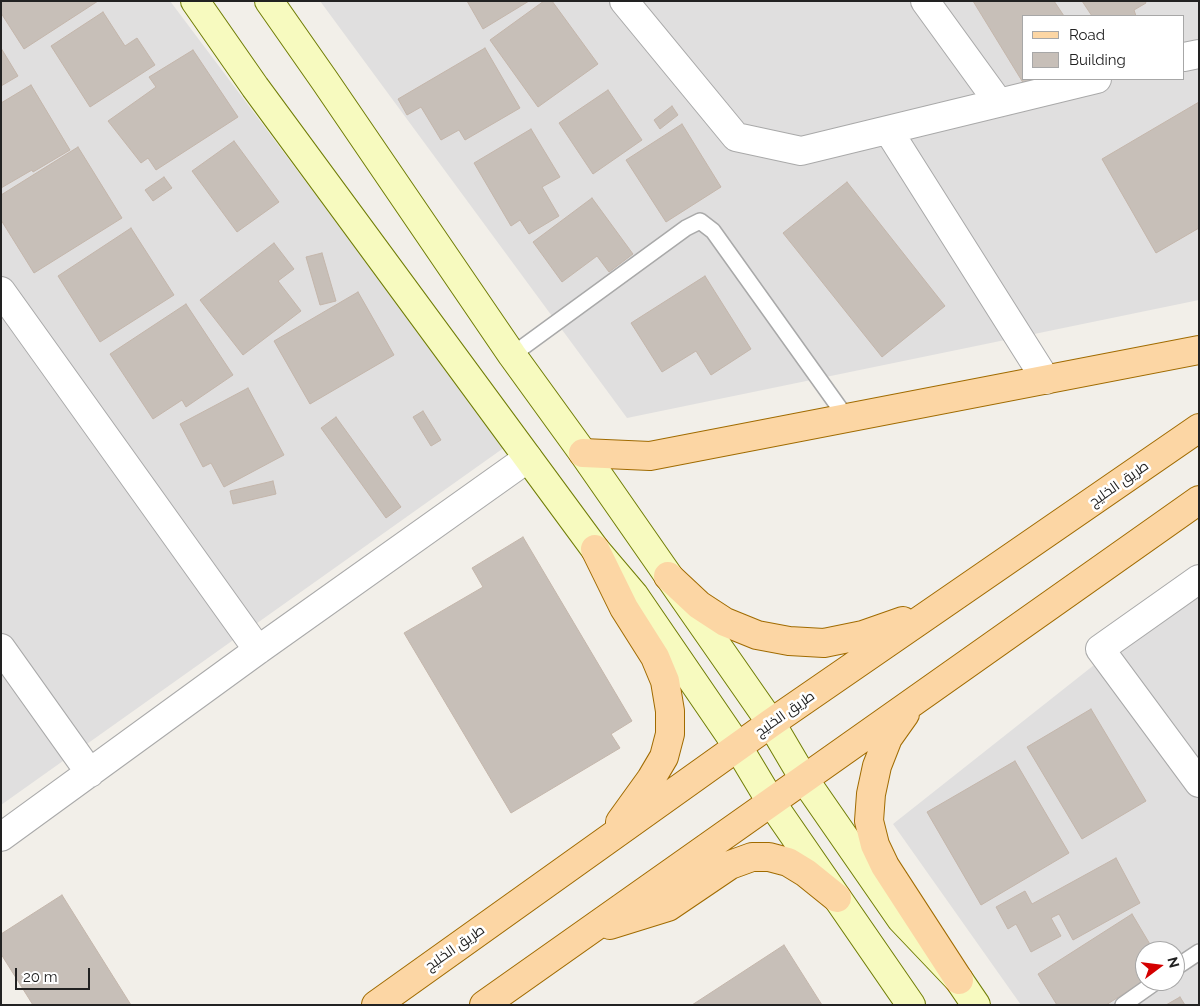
<!DOCTYPE html>
<meta charset="utf-8">
<style>
body{margin:0}
#map{position:relative;width:1200px;height:1006px;overflow:hidden;background:#f2efe9;font-family:Raleway,sans-serif}
canvas{display:block}
.frame{position:absolute;inset:0;border:2px solid #222;pointer-events:none}
.legend{position:absolute;left:1022px;top:15px;width:162px;height:65px;box-sizing:border-box;background:#fff;border:1px solid #a7a7a7;margin:0;padding:6px 9px;list-style:none;font-size:15px;color:#222}
.legend li{display:flex;align-items:center;gap:10px;height:25px}
.legend b{width:25px;border:1px solid #a7a7a7}
.north{position:absolute;left:1135px;top:941px;width:50px;height:50px;box-sizing:border-box;background:#fff;border:1px solid #a7a7a7;border-radius:50%;rotate:75deg;font-size:14px;font-weight:700;line-height:20px;text-align:center;color:#222}
.north::after{content:'';display:block;margin:auto;width:18px;height:22px;background:#d40000;clip-path:polygon(50% 0,100% 100%,50% 72%,0 100%)}
.scale{position:absolute;left:15px;top:968px;width:75px;height:22px;box-sizing:border-box;border:2px solid #222;border-top:0;padding-left:6px;font-size:15px;line-height:18px;white-space:nowrap;color:#222;-webkit-text-stroke:4px #fff;paint-order:stroke}
</style>
<div id="map">
<canvas width="1200" height="1006"></canvas>
<div class="frame"></div>
<ul class="legend">
<li><b style="height:6px;background:#fcd6a4"></b>Road</li>
<li><b style="height:14px;background:#c7bfb8"></b>Building</li>
</ul>
<div class="north">N</div>
<div class="scale">20 m</div>
</div>
<script>
const ctx = document.querySelector('canvas').getContext('2d');
ctx.lineJoin = 'round';
function paint(path, color) { ctx.fillStyle = color; ctx.fill(path, 'evenodd'); }
const poly = rows => new Path2D(rows.map(r => 'M' + r).join(''));
function stroke(path, color, width, dash) { ctx.strokeStyle = color; ctx.lineWidth = width; ctx.lineCap = dash ? 'butt' : 'round'; ctx.setLineDash(dash || []); ctx.stroke(path); }
function label(font, color, halo, rows, align = 'center') {
  ctx.font = font + ' Raleway,Cairo,sans-serif'; ctx.lineWidth = 5; ctx.setLineDash([]); ctx.textBaseline = 'middle'; ctx.strokeStyle = halo; ctx.fillStyle = color; for (const [text, x, y, turn = 0] of rows) {
    ctx.save(); ctx.translate(x, y); ctx.rotate((+turn || 0) * Math.PI / 180); ctx.textAlign = isNaN(turn) ? turn : align; if (halo) ctx.strokeText(text, 0, 0); ctx.fillText(text, 0, 0); ctx.restore();
  }
}
paint(poly([
 [1,1,170,1,505,447,1,805],
 [320,1,1199,1,1199,300,627,418],
 [1024,16,1184,16,1184,79,1024,79],
 [1199,582,1199,1005,1021,1005,893,824],
 [1145,951,1175,951,1175,981,1145,981]
]), '#e0dfdf');
const building = poly([
 [1,1,98,1,24,49,1,13,1,1],
 [467,1,529,1,483,29,467,1],
 [544,1,552,1,598,64,538,107,490,40,544,1],
 [973,1,1054,1,1064,16,1024,16,1024,79,1055,79,1030,94,973,1],
 [1082,1,1145,1,1146,3,1134,10,1136,16,1092,16,1082,1],
 [103,12,125,46,137,38,155,65,90,107,51,46,103,12],
 [1,48,18,76,1,86,1,48],
 [485,48,520,108,465,140,459,130,441,140,421,107,407,115,398,99,485,48],
 [193,50,238,117,156,170,148,158,141,163,108,121,156,87,149,77,193,50],
 [31,85,70,150,33,172,32,170,1,188,1,103,31,85],
 [608,90,642,140,593,174,559,123,608,90],
 [1199,102,1199,228,1156,253,1102,159,1199,102],
 [672,106,678,115,660,129,654,120,672,106],
 [682,124,721,187,666,222,626,160,682,124],
 [531,129,560,177,542,187,559,216,529,234,520,220,511,226,474,163,531,129],
 [234,141,279,202,237,232,192,171,234,141],
 [78,147,122,218,34,273,1,220,1,195,78,147],
 [164,177,172,188,153,201,145,190,164,177],
 [847,182,945,306,882,357,783,233,847,182],
 [592,198,633,254,609,272,597,256,562,282,533,242,592,198],
 [131,228,174,295,100,342,58,276,131,228],
 [274,243,294,269,278,281,301,311,243,355,200,300,274,243],
 [322,253,336,301,320,305,306,257,322,253],
 [705,276,751,349,711,375,696,351,662,372,631,323,705,276],
 [358,292,394,355,310,404,274,341,358,292],
 [186,304,233,375,186,407,182,400,153,419,110,354,186,304],
 [248,388,284,455,224,487,211,463,203,467,180,424,248,388],
 [423,411,441,440,431,446,413,417,423,411],
 [336,417,401,507,386,518,321,428,336,417],
 [273,481,276,494,233,504,230,491,273,481],
 [523,537,632,721,611,734,620,748,511,813,404,633,483,587,472,568,523,537],
 [1091,709,1146,801,1082,839,1027,747,1091,709],
 [1015,761,1069,853,981,905,927,812,1015,761],
 [1116,858,1140,903,1073,940,1059,914,1051,918,1061,936,1031,952,1016,924,1008,929,996,907,1025,891,1032,904,1116,858],
 [62,895,131,1005,33,1005,1,954,1,934,62,895],
 [1132,914,1154,951,1145,951,1145,980,1106,1005,1057,1005,1038,974,1132,914],
 [784,945,822,1005,692,1005,784,945],
 [1180,997,1185,1005,1166,1005,1180,997]
]);
paint(building, '#c7bfb8');
stroke(building, '#c4b6ab', 1);
const lane = poly([
 [512,355,686,228,700,221,713,231,846,417],
 [1175,968,1199,952],
 [1123,1005,1157,981]
]);
const street = poly([
 [624,1,736,137,801,151,1097,79],
 [925,1,999,103],
 [1184,57,1199,54],
 [888,130,1046,380],
 [1,291,258,650],
 [1199,579,1100,649,1199,783],
 [1,648,90,773],
 [1,837,258,650,528,458]
]);
const secondary = poly([
 [195,1,255,87,595,549,634,595,738,747,771,802,911,1005],
 [269,1,325,81,512,355,583,453,771,723,804,779,901,919,959,980,976,1005]
]);
const primary = poly([
 [583,453,650,456,1199,350],
 [595,549,624,608,655,657,665,681,670,711,670,734,664,757,651,779,620,822],
 [668,576,699,605,725,622,757,635,789,641,824,643,863,635,903,621],
 [905,714,888,738,877,766,871,794,869,821,875,845,885,866,959,980],
 [610,925,668,907,730,865,752,857,769,857,788,862,806,873,837,898],
 [376,1005,771,723,1199,428],
 [484,1005,1199,500]
]);
stroke(lane, '#a9a9a9', 18);
stroke(street, '#a9a9a9', 30);
stroke(secondary, '#707d05', 30);
stroke(primary, '#a06b00', 30);
stroke(lane, '#fff', 15);
stroke(street, '#fff', 28);
stroke(secondary, '#f7fabf', 28);
stroke(primary, '#fcd6a4', 28);
label('14px', '#222', '#fff', [
 ["طريق الخليج",1119,484,-35],
 ["طريق الخليج",785,714,-35],
 ["طريق الخليج",455,948,-35]
]);
</script>
